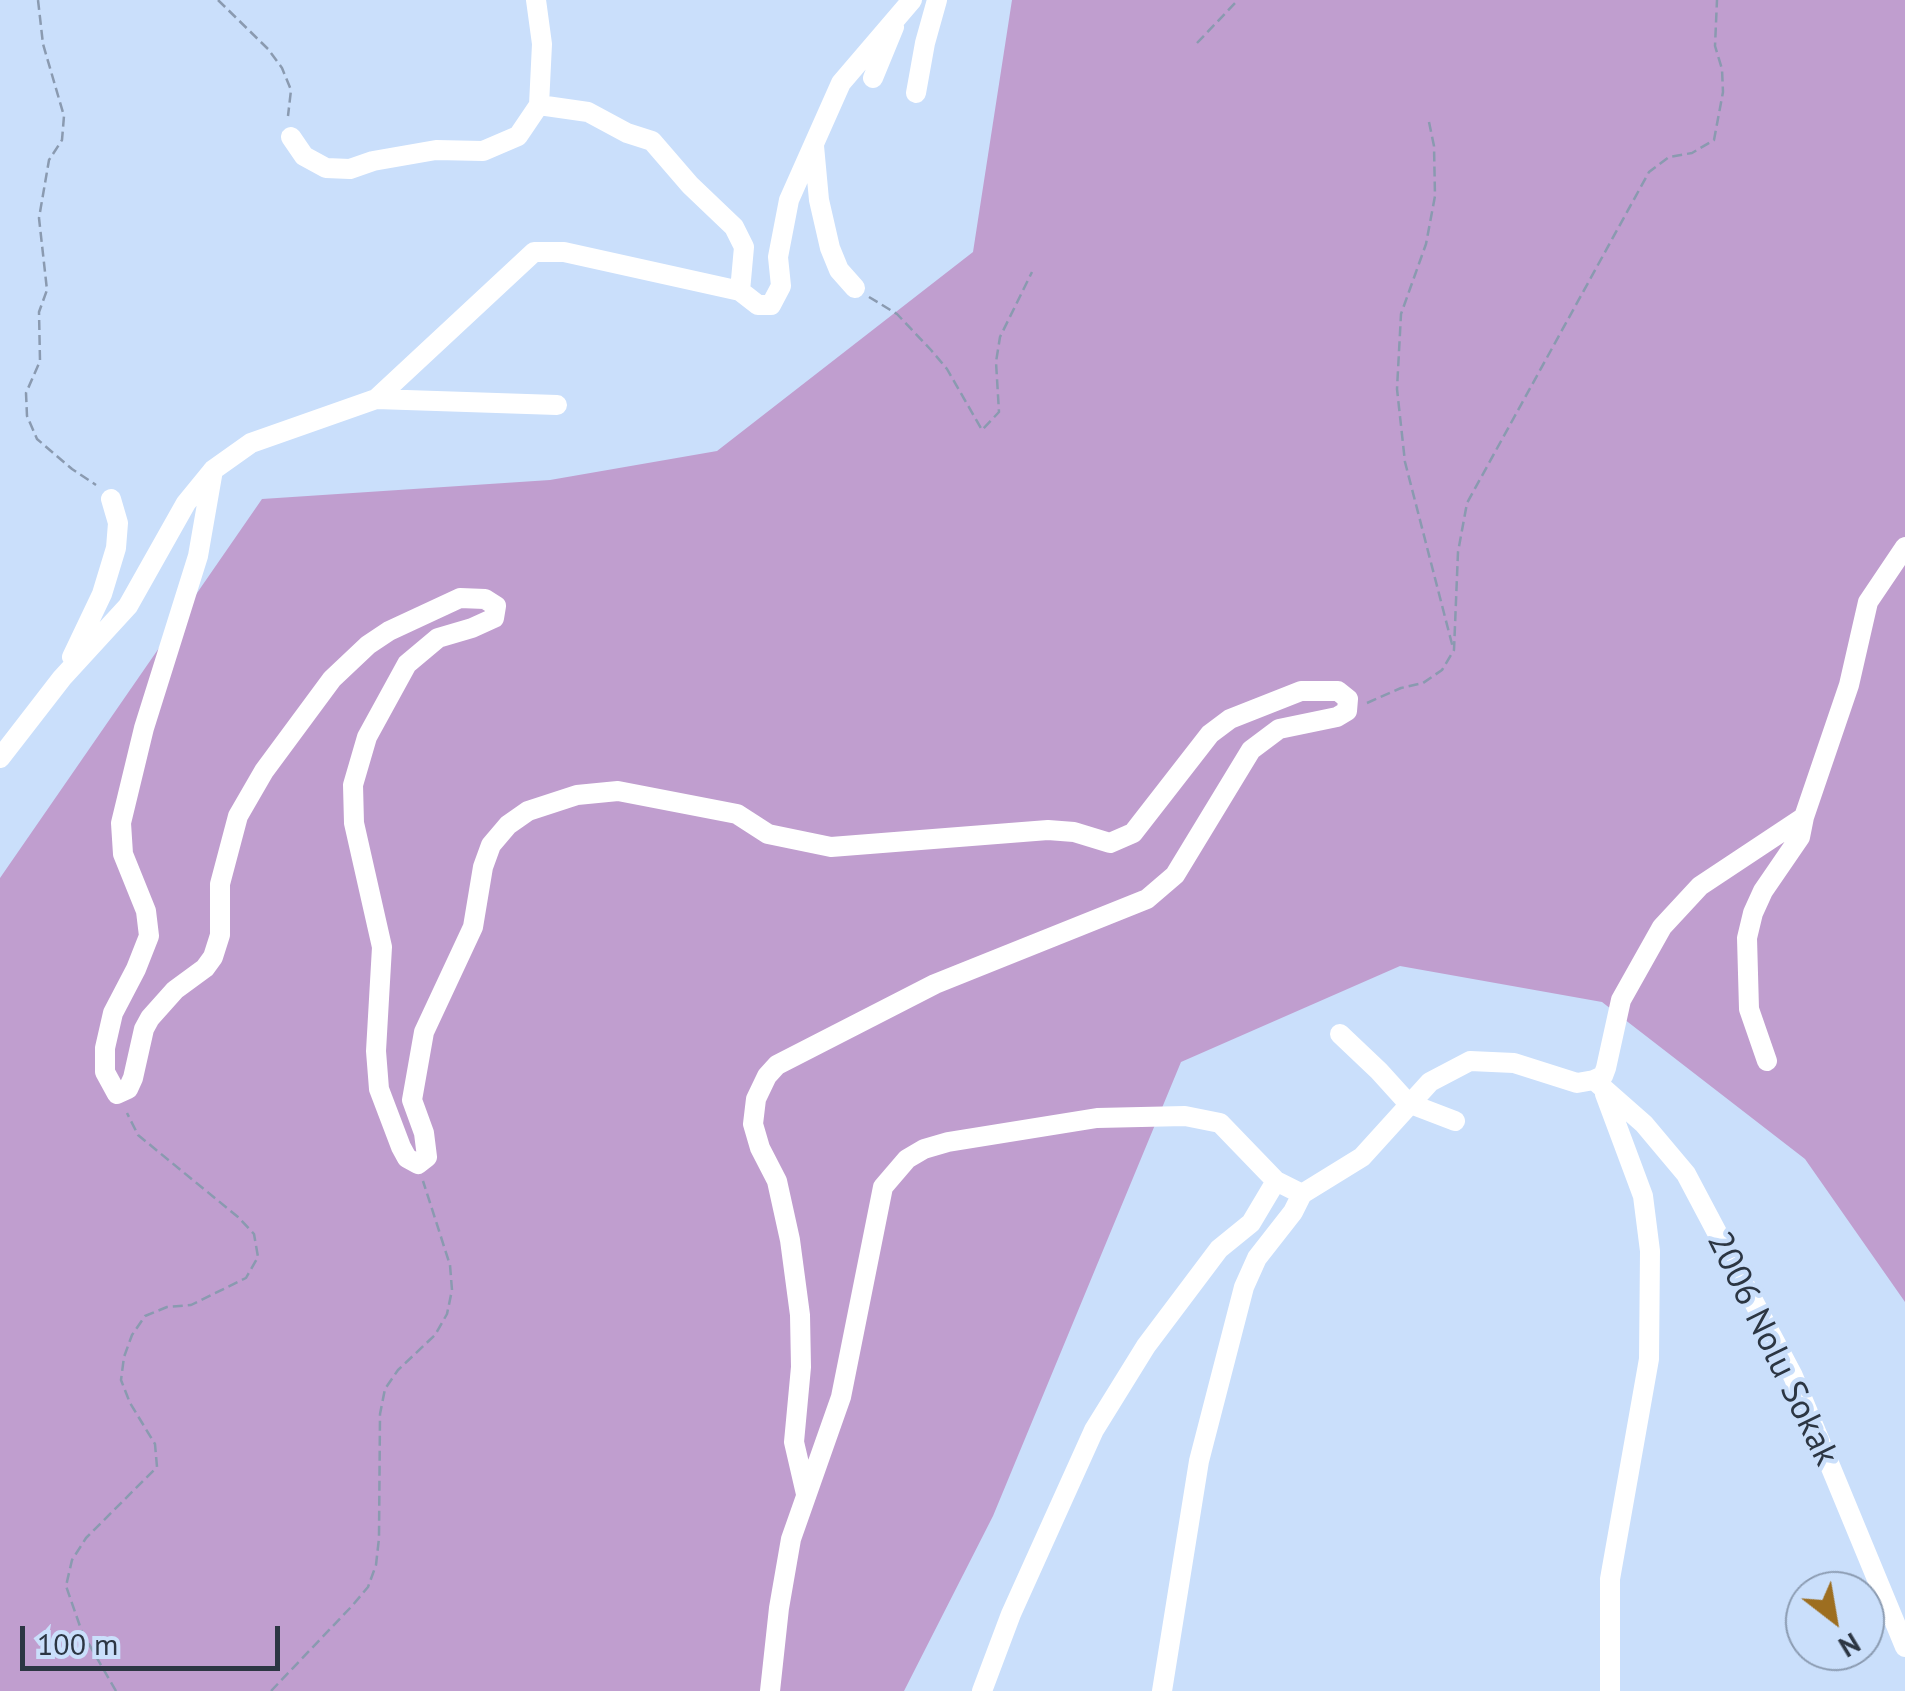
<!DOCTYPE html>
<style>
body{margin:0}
#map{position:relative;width:1905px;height:1691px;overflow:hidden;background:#cadffb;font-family:"PT Sans",sans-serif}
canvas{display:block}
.north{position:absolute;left:1785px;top:1571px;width:100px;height:100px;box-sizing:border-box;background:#cadffb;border:2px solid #8b9bb1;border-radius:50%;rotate:149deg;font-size:28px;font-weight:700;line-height:40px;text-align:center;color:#2c3643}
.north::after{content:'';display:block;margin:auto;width:35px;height:45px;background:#9d6e20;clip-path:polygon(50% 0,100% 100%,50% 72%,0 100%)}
.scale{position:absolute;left:20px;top:1626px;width:260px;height:45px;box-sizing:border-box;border:5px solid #2c3643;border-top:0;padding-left:12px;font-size:30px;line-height:35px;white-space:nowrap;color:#2c3643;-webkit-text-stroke:8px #cadffb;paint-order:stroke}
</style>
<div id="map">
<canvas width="1905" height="1691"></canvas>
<div class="north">N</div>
<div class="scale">100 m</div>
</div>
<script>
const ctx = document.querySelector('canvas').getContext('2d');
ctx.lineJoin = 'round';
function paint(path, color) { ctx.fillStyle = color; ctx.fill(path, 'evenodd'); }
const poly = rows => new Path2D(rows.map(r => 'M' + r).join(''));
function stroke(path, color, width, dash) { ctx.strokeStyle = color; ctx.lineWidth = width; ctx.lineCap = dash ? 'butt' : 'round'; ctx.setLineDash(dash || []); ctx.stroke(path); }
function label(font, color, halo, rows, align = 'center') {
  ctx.font = font + ' "PT Sans",sans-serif'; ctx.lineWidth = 9; ctx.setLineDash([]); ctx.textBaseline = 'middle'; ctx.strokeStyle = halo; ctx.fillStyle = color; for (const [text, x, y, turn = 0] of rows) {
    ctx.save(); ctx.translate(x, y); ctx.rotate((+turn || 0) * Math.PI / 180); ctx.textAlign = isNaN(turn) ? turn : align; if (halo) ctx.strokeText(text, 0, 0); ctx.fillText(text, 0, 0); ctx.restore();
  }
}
paint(poly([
 [1012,0,1905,0,1905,1302,1805,1159,1602,1002,1400,966,1181,1062,993,1516,904,1691,0,1691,0,878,262,499,550,480,717,451,973,252]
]), '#c09ecf');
stroke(poly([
 [38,0,43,44,64,116,62,140,49,160,39,218,47,290,39,312,40,361,26,393,27,416,37,439,72,469,96,485],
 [218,0,268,49,282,68,291,90,288,116],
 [1197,43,1238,0],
 [1429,122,1434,146,1435,196,1426,244,1401,314,1397,389,1405,462,1453,648],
 [869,297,897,314,931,350,947,369,982,430,999,412,996,362,1000,337,1032,272],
 [1367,703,1401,688,1423,683,1442,670,1454,650,1458,552,1467,503,1649,172,1669,157,1692,153,1714,140,1723,92,1722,69,1715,46,1717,0],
 [116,1691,82,1632,66,1586,72,1560,86,1538,157,1467,155,1444,130,1403,121,1380,124,1357,132,1335,145,1316,167,1307,191,1305,246,1278,258,1257,254,1234,238,1217,138,1135,127,1113],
 [271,1691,352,1606,368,1587,376,1565,379,1538,380,1414,385,1389,398,1370,435,1335,447,1314,452,1290,450,1265,423,1181]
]), '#8a9ab0', 2.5, [10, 5]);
stroke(poly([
 [536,0,542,44,539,105],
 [873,78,894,27],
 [916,93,925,43,937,0],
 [291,137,304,156,326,168,350,169,373,161,436,150,483,151,518,136,539,105,588,112,627,133,652,141,690,185,734,227,744,247,740,291],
 [814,146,819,200,830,248,839,270,855,288],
 [376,399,534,252,564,252,740,291,758,305,771,305,781,286,778,257,789,200,841,83,912,0],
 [213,470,198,556,144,728,121,823,123,854,146,911,149,936,136,969,113,1013,105,1048,105,1072,117,1094,128,1089,133,1078,144,1029,150,1018,175,990,205,968,213,957,220,935,220,884,238,816,264,771,332,679,368,645,389,631,460,598,485,599,496,606,494,618,472,628,438,638,407,664,367,737,353,785,354,823,382,947,376,1051,379,1089,401,1147,407,1158,418,1164,427,1157,424,1133,412,1100,424,1032,473,927,483,867,491,845,508,825,528,811,577,795,618,791,737,814,768,834,831,847,1048,830,1074,832,1110,843,1133,833,1210,734,1230,719,1301,691,1338,691,1348,699,1347,711,1337,717,1279,729,1251,750,1175,875,1147,899,935,984,777,1065,767,1076,756,1099,753,1124,760,1148,777,1181,790,1240,800,1315,801,1367,794,1442,806,1494],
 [72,657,102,594,116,548,118,523,111,499],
 [0,758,62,678,128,606,186,503,213,470,251,443,376,399,557,405],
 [1340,1034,1379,1071,1408,1103,1455,1121],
 [1767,1061,1749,1009,1747,938,1753,913,1763,891,1800,837,1804,817],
 [1594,1080,1644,1124,1686,1174,1793,1376,1905,1647],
 [1594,1080,1603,1076,1606,1068,1621,1000,1662,927,1700,886,1804,817,1849,685,1868,602,1905,547],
 [1605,1094,1643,1196,1650,1251,1649,1359,1610,1579,1610,1691],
 [770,1691,779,1608,791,1539,841,1397,883,1187,907,1159,924,1149,948,1142,1097,1118,1185,1116,1220,1123,1276,1181,1302,1194,1362,1157,1430,1082,1470,1061,1514,1063,1577,1083,1594,1080],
 [982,1691,1011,1614,1094,1430,1146,1346,1219,1249,1251,1223,1276,1181],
 [1162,1691,1199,1461,1244,1287,1257,1258,1293,1212,1302,1194]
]), '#fff', 20);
label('35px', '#2c3643', '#cadffb', [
 ["2006 Nolu Sokak",1772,1349,64]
]);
</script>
